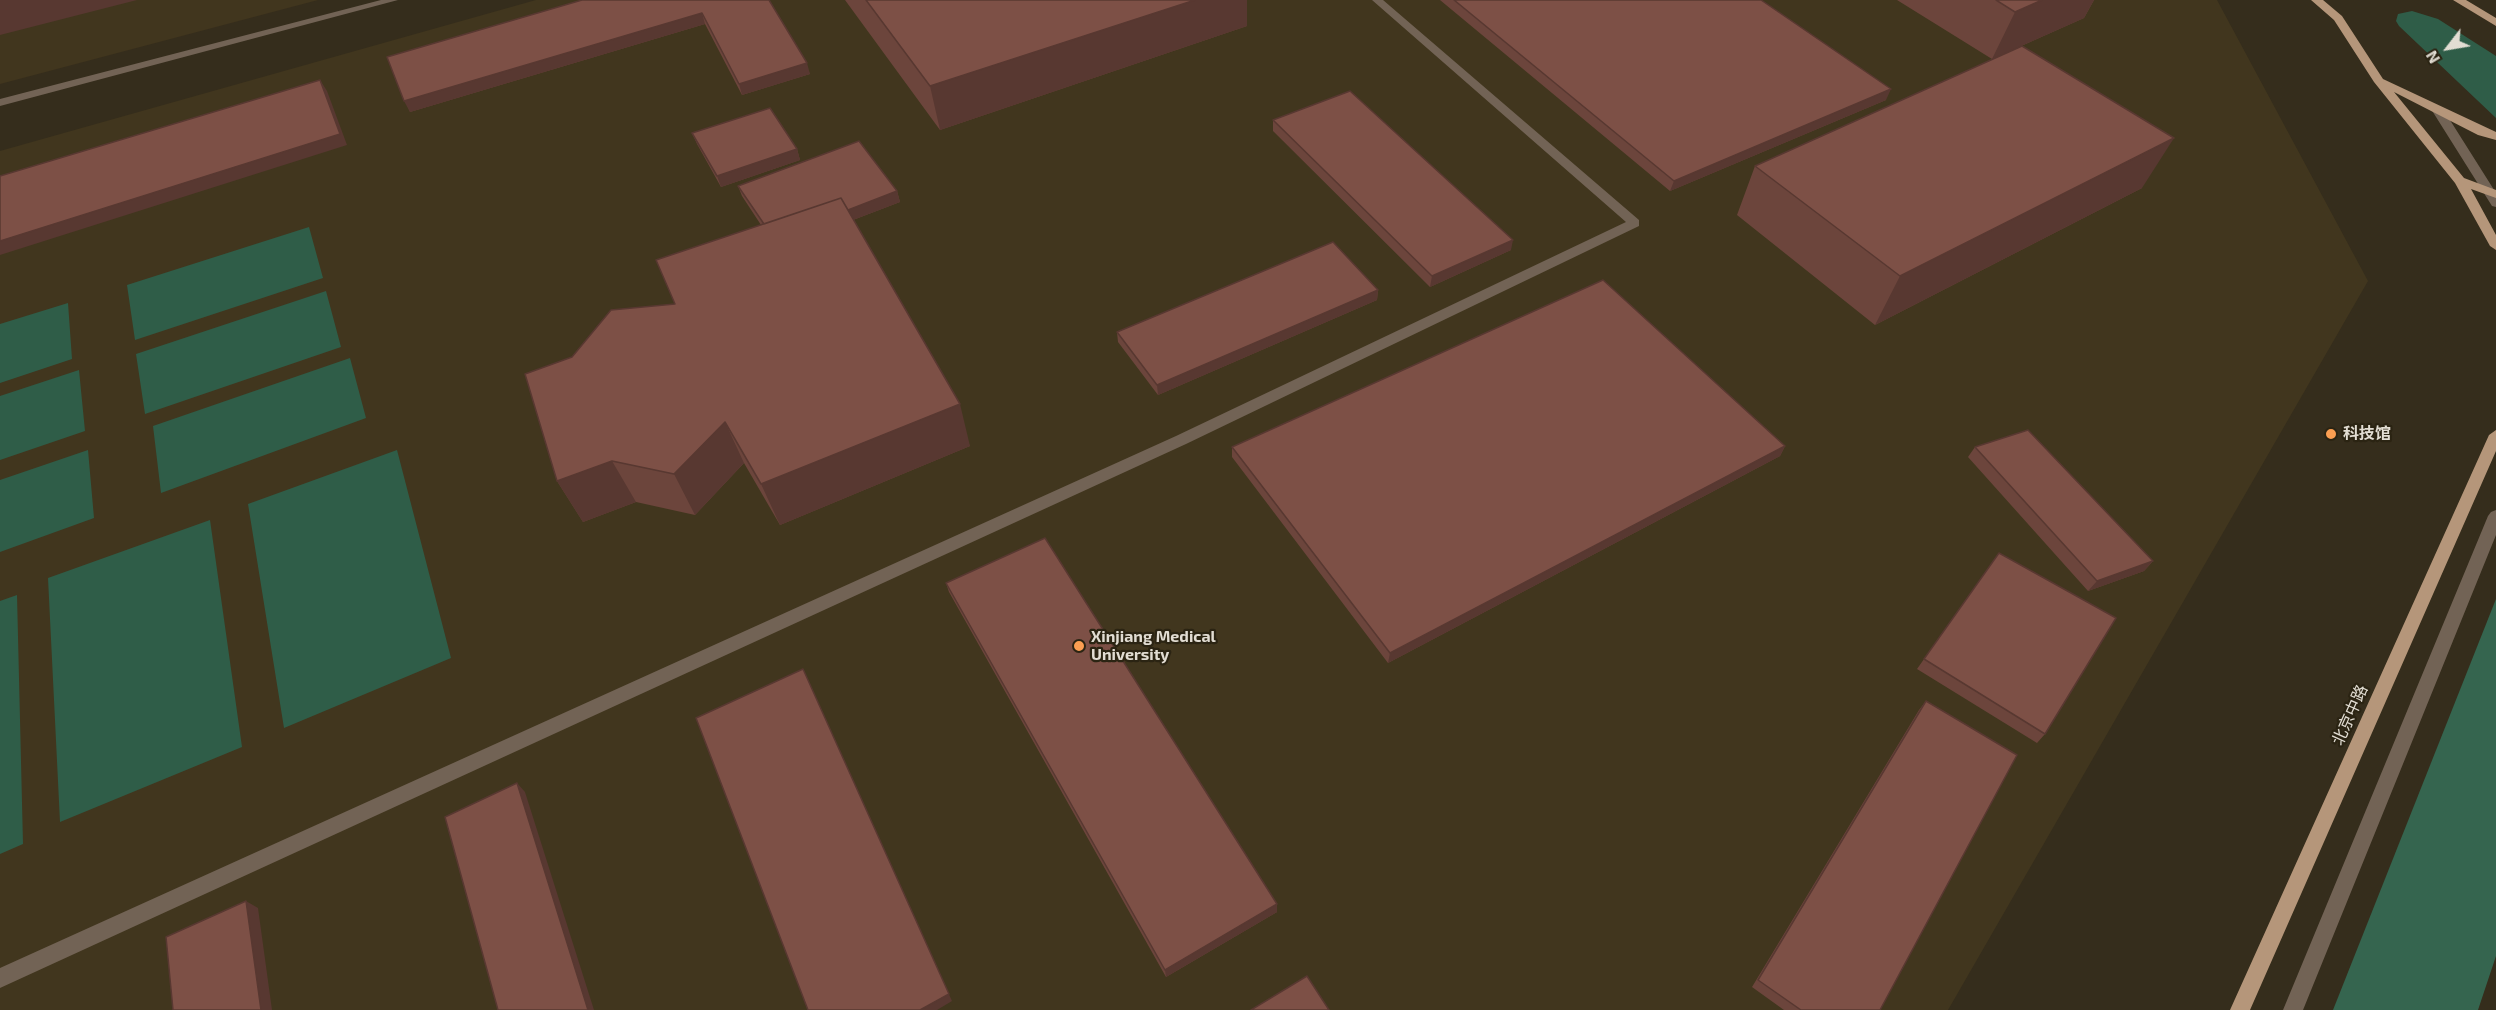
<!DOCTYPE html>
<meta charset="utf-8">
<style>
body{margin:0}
#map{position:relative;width:2496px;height:1010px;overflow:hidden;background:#352d1c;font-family:"Exo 2",sans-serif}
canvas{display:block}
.north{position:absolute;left:2418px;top:18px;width:60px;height:60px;-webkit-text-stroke:4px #2b2413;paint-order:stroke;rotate:239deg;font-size:16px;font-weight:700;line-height:24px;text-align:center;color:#e2ddd3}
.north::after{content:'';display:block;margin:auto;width:21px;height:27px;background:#e2ddd3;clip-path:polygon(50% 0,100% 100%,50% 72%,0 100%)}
</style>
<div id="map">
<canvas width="2496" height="1010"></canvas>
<div class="north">N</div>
</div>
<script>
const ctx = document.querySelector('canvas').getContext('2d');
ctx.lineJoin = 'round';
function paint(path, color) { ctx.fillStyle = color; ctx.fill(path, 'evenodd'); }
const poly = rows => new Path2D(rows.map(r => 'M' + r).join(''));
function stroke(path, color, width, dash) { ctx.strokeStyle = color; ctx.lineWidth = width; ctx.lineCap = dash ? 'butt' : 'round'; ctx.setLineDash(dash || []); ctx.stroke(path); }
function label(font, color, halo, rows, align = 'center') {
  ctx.font = font + ' "Exo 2","Noto Sans SC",sans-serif'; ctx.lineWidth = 4.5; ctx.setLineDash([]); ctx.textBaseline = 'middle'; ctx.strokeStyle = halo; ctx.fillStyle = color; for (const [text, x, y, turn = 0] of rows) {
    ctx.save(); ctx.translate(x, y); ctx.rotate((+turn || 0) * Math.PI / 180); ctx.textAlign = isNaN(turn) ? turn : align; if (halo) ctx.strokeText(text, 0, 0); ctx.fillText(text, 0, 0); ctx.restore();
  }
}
paint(poly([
 [0,0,318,0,0,84],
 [536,0,2217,0,2368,281,1948,1010,0,1010,0,151]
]), '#41361e');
paint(poly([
 [2412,11,2438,19,2496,56,2496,118,2399,26,2396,21,2398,14],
 [309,227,323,278,135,340,127,285],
 [326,291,341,347,145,414,136,354],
 [68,303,72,359,0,383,0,324],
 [350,358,366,418,161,493,153,426],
 [79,370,85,431,0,460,0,396],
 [88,450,94,518,0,552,0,480],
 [397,450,451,658,284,728,248,504],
 [210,520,242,747,60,822,48,578],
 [17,595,23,844,0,854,0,601]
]), '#2f5d48');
paint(poly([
 [2496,599,2496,956,2478,1010,2333,1010]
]), '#35654f');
paint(poly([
 [381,0,398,0,0,106,0,99,381,0],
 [1372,0,1383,0,1639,220,1639,226,1186,444,0,988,0,968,1176,436,1626,222,1372,0],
 [2437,105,2443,109,2496,193,2496,207,2492,206,2431,109,2437,105],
 [2496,510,2496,535,2303,1010,2283,1010,2488,516,2491,512,2496,510]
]), '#726355');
paint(poly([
 [2311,0,2323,0,2342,16,2383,79,2496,132,2496,140,2478,135,2394,92,2464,178,2496,190,2496,198,2471,189,2496,235,2496,250,2490,246,2455,183,2374,82,2334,20,2311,0],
 [2453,0,2466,0,2496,18,2496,26,2453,0],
 [2496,430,2496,451,2250,1010,2230,1010,2489,435,2496,430]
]), '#b5967a');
paint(poly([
 [769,0,810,74,742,95,705,24,410,112,387,57],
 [845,0,1247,0,1247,26,940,130],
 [1440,0,1761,0,1886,100,1670,191],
 [1897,0,2094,0,2084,18,1992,59],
 [1273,120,1511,250,1430,287,1273,131],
 [692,133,797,149,800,160,721,187,697,144],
 [1755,166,2142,188,1875,325,1737,215],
 [738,186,897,191,900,202,853,220,970,446,780,525,744,463,695,515,636,502,583,522,557,481,572,357,675,304,761,225,742,196],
 [1378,290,1377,300,1158,395,1118,342,1117,332],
 [1785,446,1780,456,1388,663,1232,457,1232,447],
 [1975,447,2153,561,2144,571,2088,591,1968,457],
 [1999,553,2045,734,2037,743,1917,669],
 [946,583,1277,912,1166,977,949,592],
 [1926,701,1880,1010,1784,1010,1752,987,1919,710]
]), '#6c453c');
paint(poly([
 [0,0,137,0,0,35],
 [1195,0,1247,0,1247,26,940,130,930,86],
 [2042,0,2094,0,2084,18,1992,59,2015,12],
 [702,13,705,24,410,112,404,101],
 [807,63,810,74,742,95,739,84],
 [320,80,327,91,347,145,0,255,0,241],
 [1891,89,1886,100,1670,191,1674,181],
 [2174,138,2142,188,1875,325,1900,276],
 [797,149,800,160,721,187,717,176],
 [897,191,900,202,777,249,774,238],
 [1513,240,1511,250,1430,287,1432,276],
 [1378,290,1377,300,1158,395,1157,385],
 [960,404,970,446,780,525,761,484],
 [725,422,744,463,695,515,674,474],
 [1785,446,1780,456,1388,663,1390,653],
 [612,461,636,502,583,522,557,481],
 [2153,561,2144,571,2088,591,2097,581],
 [807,679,952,1001,937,1010,920,1010],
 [517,783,525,792,594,1010,588,1010],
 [246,901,258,908,272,1010,261,1010],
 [1277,904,1277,912,1166,977,1165,970]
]), '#583831');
const building = poly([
 [582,0,769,0,807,63,739,84,702,13,404,101,387,57,582,0],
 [866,0,1195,0,930,86,866,0],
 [1454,0,1761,0,1891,89,1674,181,1454,0],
 [1996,0,2042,0,2015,12,1996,0],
 [2022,46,2174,138,1900,276,1755,166,2022,46],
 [320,80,340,134,0,241,0,176,320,80],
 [1350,91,1513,240,1432,276,1273,120,1350,91],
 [770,108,797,149,717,176,692,133,770,108],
 [859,141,897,191,848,210,841,198,764,224,738,186,859,141],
 [841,198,960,404,761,484,725,422,674,474,612,461,557,481,525,374,572,357,611,310,675,304,656,260,841,198],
 [1333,242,1378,290,1157,385,1117,332,1333,242],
 [1603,280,1785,446,1390,653,1232,447,1603,280],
 [2028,430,2153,561,2097,581,1975,447,2028,430],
 [1045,538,1277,904,1165,970,946,583,1045,538],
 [1999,553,2116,618,2045,734,1924,659,1999,553],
 [803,669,949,994,920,1010,808,1010,696,718,803,669],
 [1926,701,2017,755,1880,1010,1801,1010,1758,980,1926,701],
 [517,783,588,1010,498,1010,445,817,517,783],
 [246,901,261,1010,173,1010,166,937,246,901],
 [1307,976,1329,1010,1251,1010,1307,976]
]);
paint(building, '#7d5046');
stroke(building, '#583831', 1.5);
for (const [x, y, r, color] of [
 [2331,434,6,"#fb9e52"],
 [1079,646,6,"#fb9e52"]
]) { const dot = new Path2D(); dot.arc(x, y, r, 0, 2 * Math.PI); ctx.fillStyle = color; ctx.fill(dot); stroke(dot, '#2b2413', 2); }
label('bold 16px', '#e2ddd3', '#2b2413', [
 ["科技馆",2343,434],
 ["Xinjiang Medical",1091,637],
 ["University",1091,655]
], 'left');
label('16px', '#e2ddd3', '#2b2413', [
 ["北京中路",2350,715,-66]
]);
</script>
